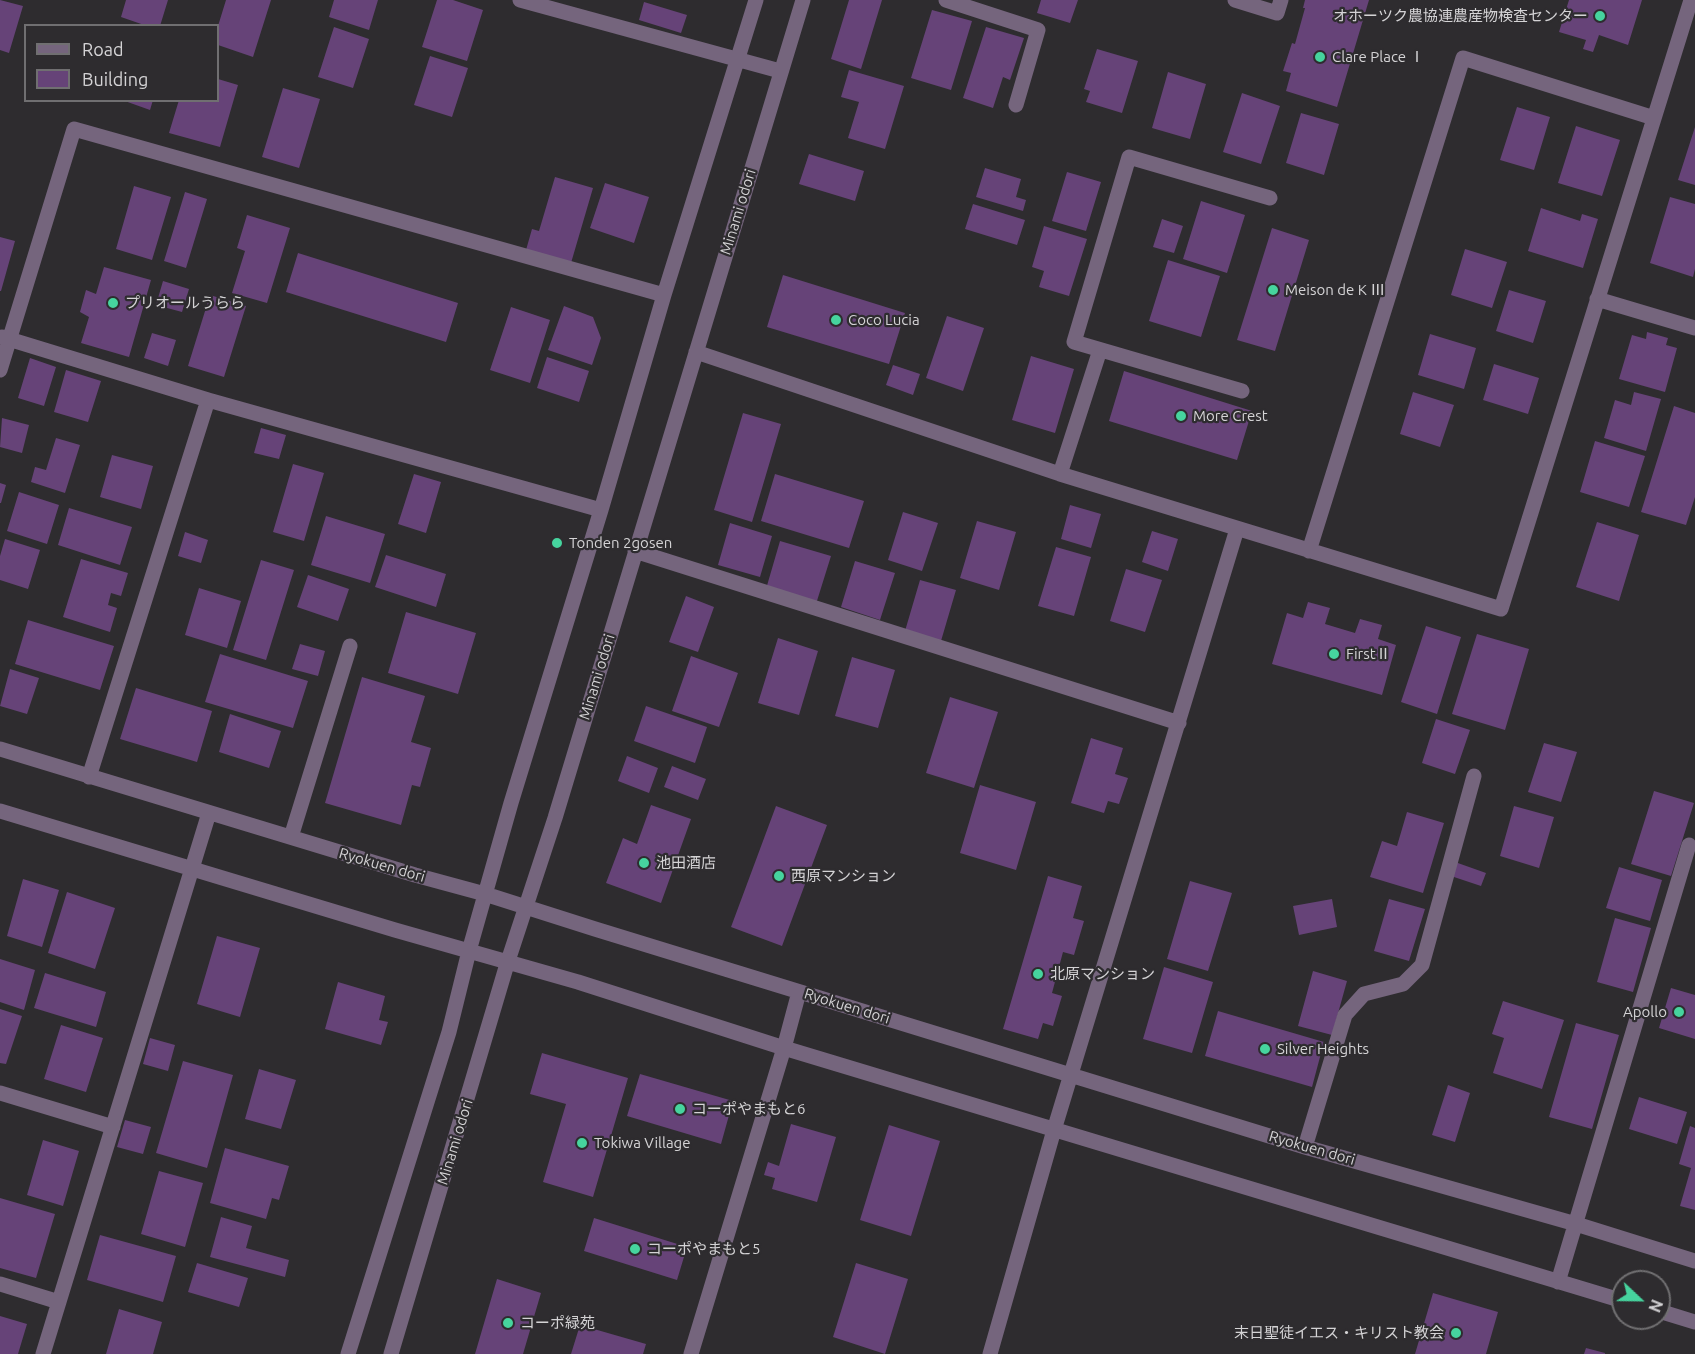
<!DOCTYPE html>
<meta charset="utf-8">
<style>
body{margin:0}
#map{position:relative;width:1695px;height:1354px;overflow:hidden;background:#2e2c2f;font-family:Ubuntu,sans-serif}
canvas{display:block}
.legend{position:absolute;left:24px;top:24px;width:195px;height:78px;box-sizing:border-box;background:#2e2c2f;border:2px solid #706f71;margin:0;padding:8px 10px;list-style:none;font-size:18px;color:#d4d3d5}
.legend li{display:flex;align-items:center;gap:12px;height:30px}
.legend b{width:30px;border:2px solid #706f71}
.north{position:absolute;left:1611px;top:1270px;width:60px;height:60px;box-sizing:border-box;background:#2e2c2f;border:2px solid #706f71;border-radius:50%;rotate:112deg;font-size:16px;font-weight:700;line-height:24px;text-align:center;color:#d4d3d5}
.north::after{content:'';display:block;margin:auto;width:21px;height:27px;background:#46d49e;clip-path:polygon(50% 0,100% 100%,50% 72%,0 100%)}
</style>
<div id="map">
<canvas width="1695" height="1354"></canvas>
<ul class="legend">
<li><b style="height:8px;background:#75657d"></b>Road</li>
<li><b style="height:16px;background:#664378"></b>Building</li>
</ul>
<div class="north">N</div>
</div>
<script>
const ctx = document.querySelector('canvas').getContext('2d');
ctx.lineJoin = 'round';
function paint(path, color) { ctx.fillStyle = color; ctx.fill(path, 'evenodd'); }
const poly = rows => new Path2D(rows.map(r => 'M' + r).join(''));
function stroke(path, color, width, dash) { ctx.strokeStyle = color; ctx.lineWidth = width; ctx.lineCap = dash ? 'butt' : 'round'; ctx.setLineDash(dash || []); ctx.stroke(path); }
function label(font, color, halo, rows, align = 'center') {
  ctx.font = font + ' Ubuntu,"Noto Sans JP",sans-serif'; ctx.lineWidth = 4.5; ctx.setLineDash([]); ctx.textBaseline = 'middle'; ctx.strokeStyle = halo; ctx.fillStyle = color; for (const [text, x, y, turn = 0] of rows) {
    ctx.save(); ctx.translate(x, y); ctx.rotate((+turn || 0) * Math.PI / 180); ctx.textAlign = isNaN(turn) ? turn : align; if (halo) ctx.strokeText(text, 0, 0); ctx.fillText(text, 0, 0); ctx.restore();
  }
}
paint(poly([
 [0,0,23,6,9,53,0,50],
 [126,0,168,0,160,26,147,26,121,17],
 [226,0,271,0,253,57,218,45,218,26],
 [334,0,378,0,369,30,329,17],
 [437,0,453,0,483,10,467,61,422,47],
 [849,0,882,0,861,69,831,59],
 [1041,0,1078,0,1070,23,1037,13],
 [1305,0,1369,0,1337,107,1286,91,1291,73,1283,71,1292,43,1295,44,1305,8,1303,8],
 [1569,0,1642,0,1628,45,1599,35,1593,52,1583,49,1586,40,1559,32],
 [644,2,687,15,681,33,639,20],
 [932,10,972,21,951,90,911,78],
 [334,27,369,39,353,88,318,77],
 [986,27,1024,38,1010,80,1003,77,993,108,963,98],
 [1097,49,1138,61,1122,113,1086,102,1090,91,1084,89],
 [430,56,468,68,452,117,414,105],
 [849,70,904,86,885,149,848,138,859,102,841,97],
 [1168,72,1206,84,1190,139,1152,128],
 [218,79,238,85,220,147,169,133,179,100,218,100],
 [283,88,320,99,299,168,262,157],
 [1242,93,1280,106,1261,164,1223,152],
 [122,100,153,100,150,110],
 [1517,107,1550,117,1534,170,1500,160],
 [1301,113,1339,124,1324,175,1286,163],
 [1576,126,1620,140,1602,196,1558,183],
 [1695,127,1695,185,1678,180],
 [809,154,864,171,855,201,799,184],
 [985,168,1021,179,1016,197,1026,200,1023,211,976,197],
 [1067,172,1101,182,1086,231,1052,221],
 [555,177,593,188,571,263,526,250,532,229,539,231],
 [605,183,649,197,634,243,590,228],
 [134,186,171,197,152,260,116,249],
 [185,192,207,199,186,268,164,261],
 [1670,197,1695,204,1695,269,1693,277,1650,263],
 [1201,201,1245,215,1227,273,1183,259],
 [973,204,1025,220,1017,245,965,229],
 [1541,208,1580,221,1582,214,1598,219,1583,268,1528,251],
 [247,215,290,228,267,303,232,293,245,251,237,248],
 [1162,219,1183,226,1174,253,1153,247],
 [1044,226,1087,239,1069,296,1039,287,1044,271,1032,267],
 [1272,228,1309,240,1275,351,1237,340],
 [0,237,15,241,1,291,0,291],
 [1465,249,1507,262,1492,308,1451,295],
 [298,253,458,303,446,342,286,292],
 [1168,260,1220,276,1201,337,1149,321],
 [104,267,151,280,129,357,81,343,89,317,80,312,86,290,96,294],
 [783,275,905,313,889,364,767,327],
 [163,281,189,289,182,312,156,305],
 [1509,290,1546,301,1533,343,1496,331],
 [210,295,246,306,224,377,188,366],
 [564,306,593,317,601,338,592,365,548,350],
 [511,307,550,320,530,383,490,370],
 [947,316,984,328,963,391,926,378],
 [1647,332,1668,338,1666,345,1677,348,1665,392,1619,379,1632,335,1646,339],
 [152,333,176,340,168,366,144,358],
 [1430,334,1476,348,1464,389,1418,375],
 [1031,356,1074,369,1055,433,1012,420],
 [547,357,589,371,579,402,537,388],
 [30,358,56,367,44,406,18,398],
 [1494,364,1539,378,1528,414,1483,400],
 [893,365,920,374,913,395,886,385],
 [66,370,101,381,88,422,54,412],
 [1124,371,1252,411,1237,460,1109,421],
 [1413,392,1454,405,1440,447,1400,434],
 [1634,392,1661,399,1646,451,1604,438,1615,400,1631,405],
 [1674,406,1695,413,1695,497,1686,525,1641,512],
 [743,413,781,424,752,522,714,510],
 [2,418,29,425,22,453,0,447],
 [261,428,286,435,279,459,254,453],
 [56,438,80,445,65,493,31,482,35,467,46,470],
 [1595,441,1645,456,1629,507,1580,492],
 [112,455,153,466,141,509,100,497],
 [293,464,324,473,304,541,273,532],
 [414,474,441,482,426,533,398,524],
 [775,474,864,501,849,548,761,521],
 [0,483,6,485,1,503,0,503],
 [19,492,59,505,47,544,7,531],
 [1070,505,1101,514,1091,548,1061,539],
 [69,508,132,527,120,565,58,545],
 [903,512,938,523,922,571,888,560],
 [326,516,385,534,370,583,311,565],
 [977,521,1016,532,999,590,960,578],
 [1597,522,1639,535,1619,601,1576,587],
 [730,523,772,536,760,577,718,565],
 [1152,531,1178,539,1168,571,1142,562],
 [185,532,208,540,201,563,178,556],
 [5,539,40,550,28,589,0,580,0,556],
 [780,541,831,556,816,604,766,589],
 [1056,547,1091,557,1074,616,1038,606],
 [386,555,446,574,436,607,375,587],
 [81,559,128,573,121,596,111,593,108,605,117,608,110,632,63,617],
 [261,560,294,570,266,660,233,650],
 [855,561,895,573,880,620,841,607],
 [1126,569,1162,580,1145,632,1110,621],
 [308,575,349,589,338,621,297,607],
 [920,580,956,590,941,641,905,631],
 [199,588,241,601,227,648,185,635],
 [686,596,714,607,698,652,669,642],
 [1308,602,1330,608,1325,624,1355,633,1360,619,1382,625,1378,639,1396,645,1382,695,1272,664,1287,613,1303,618],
 [406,612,476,633,458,694,388,673],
 [28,620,114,646,100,690,15,664],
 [1426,626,1461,637,1437,714,1401,702],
 [1477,634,1529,649,1505,730,1452,714],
 [778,638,818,651,799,715,758,703],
 [300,644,325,651,318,676,292,669],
 [220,654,308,681,293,728,205,702],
 [691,656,738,673,719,727,672,711],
 [852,657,895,670,878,728,835,716],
 [10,669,39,678,27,714,0,706],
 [362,677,425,696,411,742,431,748,420,787,412,785,401,825,325,803],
 [136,688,212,711,197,762,120,739],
 [950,697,998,712,974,788,926,773],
 [646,706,707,727,695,763,634,741],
 [230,714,281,731,269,768,219,752],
 [1436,719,1470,730,1455,774,1422,763],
 [1091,738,1123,748,1115,774,1128,778,1119,804,1108,801,1104,813,1071,803],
 [1544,743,1577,752,1561,802,1528,792],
 [627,756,658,768,649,793,618,781],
 [672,766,706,779,698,800,664,787],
 [980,785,1036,802,1016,870,960,853],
 [1654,791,1694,803,1671,876,1631,864],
 [651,805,691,819,661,903,606,883,623,838,637,844],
 [776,806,827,825,782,946,731,927],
 [1514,806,1554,817,1539,868,1500,856],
 [1407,812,1444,823,1423,893,1370,877,1382,841,1397,846],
 [1455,862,1486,873,1481,886,1451,876],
 [1619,867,1662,880,1650,921,1606,908],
 [1048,876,1082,886,1073,918,1084,921,1074,955,1063,952,1052,993,1062,996,1053,1026,1043,1023,1038,1039,1003,1029],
 [23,879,59,890,42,947,7,936],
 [1190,881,1232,893,1208,971,1167,959],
 [67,892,115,908,95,969,48,953],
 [1332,899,1337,927,1299,935,1293,906],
 [1389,899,1425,909,1409,961,1374,951],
 [1615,918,1651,928,1633,992,1597,982],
 [217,936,260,948,240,1017,197,1004],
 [0,959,35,970,24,1010,0,1002],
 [1164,967,1213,982,1192,1053,1143,1039],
 [1313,971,1347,981,1332,1035,1298,1026],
 [45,973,106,992,96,1027,34,1008],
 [338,982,385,996,379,1020,388,1022,381,1045,325,1029],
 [1671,988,1695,995,1695,1039,1659,1028],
 [1503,1001,1564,1020,1542,1089,1493,1073,1504,1038,1492,1034],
 [0,1009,22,1016,6,1064,0,1063],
 [1218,1011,1324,1042,1312,1087,1205,1056],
 [1576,1023,1619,1035,1592,1129,1549,1117],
 [61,1025,103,1038,86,1092,44,1079],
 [150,1038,175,1045,168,1071,143,1064],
 [542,1053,628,1078,593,1197,543,1182,566,1104,530,1094],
 [183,1061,233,1075,207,1168,156,1153],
 [259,1069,296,1080,281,1129,245,1119],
 [640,1074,733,1101,721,1144,627,1116],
 [1448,1085,1470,1093,1455,1142,1432,1135],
 [1639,1097,1687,1112,1677,1144,1629,1129],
 [125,1120,151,1127,143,1154,117,1147],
 [791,1124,836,1137,817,1202,772,1189,775,1178,764,1175,768,1162,779,1166],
 [889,1125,940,1141,911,1236,860,1220],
 [1690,1126,1695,1128,1695,1210,1680,1206,1691,1168,1679,1164],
 [43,1140,79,1151,63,1206,27,1195],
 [225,1148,289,1166,279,1200,272,1198,266,1219,210,1203],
 [159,1171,203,1183,185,1247,141,1234],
 [0,1198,55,1214,36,1278,0,1268],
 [221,1217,252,1226,246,1248,289,1260,285,1277,210,1257],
 [594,1218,687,1247,677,1280,584,1251],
 [100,1235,176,1256,163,1302,87,1280],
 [197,1263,248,1278,239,1307,188,1292],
 [856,1263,908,1279,885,1354,833,1337],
 [497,1279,541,1293,523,1354,475,1354],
 [1433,1293,1498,1312,1486,1354,1415,1354],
 [119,1309,162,1322,153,1354,106,1354],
 [0,1316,27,1324,18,1354,0,1354],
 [580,1325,646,1344,643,1354,571,1354],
 [1586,1348,1605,1353,1605,1354,1584,1354]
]), '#664378');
stroke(poly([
 [520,0,780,71],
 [946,0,1038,30,1016,105],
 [1235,0,1277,13,1281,0],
 [1597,299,1695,328],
 [2,337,208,400,601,510],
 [696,352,1060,474,1501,609,1691,0],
 [0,370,74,129,664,295],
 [1242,391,1074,342,1129,157,1270,198],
 [1060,474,1100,350],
 [635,551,1179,723],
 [1309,551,1463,58,1654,118],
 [0,749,415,875,485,894,595,929,1305,1147,1576,1224,1695,1261],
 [89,777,208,400],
 [0,811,395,930,578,982,784,1048,1623,1301],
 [291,837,350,646],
 [0,1093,113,1127],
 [1305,1147,1345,1015,1364,994,1403,984,1422,965,1474,776],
 [1558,1282,1689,845],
 [0,1284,59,1302],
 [1659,1311,1695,1322],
 [43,1354,209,813],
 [348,1354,449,1032,469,951,511,803,601,510,664,295,756,0],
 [391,1354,507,964,555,818,803,0],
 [691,1354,784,1048,799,992],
 [990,1354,1054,1130,1237,529]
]), '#75657d', 15);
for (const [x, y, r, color] of [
 [1600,16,6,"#46d49e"],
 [1320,57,6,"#46d49e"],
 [1273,290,6,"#46d49e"],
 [113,303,6,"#46d49e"],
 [836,320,6,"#46d49e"],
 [1181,416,6,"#46d49e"],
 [557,543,6,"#46d49e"],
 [1334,654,6,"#46d49e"],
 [644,863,6,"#46d49e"],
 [779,876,6,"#46d49e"],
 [1038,974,6,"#46d49e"],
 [1679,1012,6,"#46d49e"],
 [1265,1049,6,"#46d49e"],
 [680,1109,6,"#46d49e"],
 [582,1143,6,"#46d49e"],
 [635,1249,6,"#46d49e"],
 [508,1323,6,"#46d49e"],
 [1456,1333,6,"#46d49e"]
]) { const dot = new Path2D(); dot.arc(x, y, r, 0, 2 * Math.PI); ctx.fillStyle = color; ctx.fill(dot); stroke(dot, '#2e2c2f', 2); }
label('15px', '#d4d3d5', '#2e2c2f', [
 ["オホーツク農協連農産物検査センター",1588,16,"right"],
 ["Clare Place Ⅰ",1332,57],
 ["Meison de K Ⅲ",1285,290],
 ["プリオールうらら",125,303],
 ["Coco Lucia",848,320],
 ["More Crest",1193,416],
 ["Tonden 2gosen",569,543],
 ["FirstⅡ",1346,654],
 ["池田酒店",656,863],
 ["西原マンション",791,876],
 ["北原マンション",1050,974],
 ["Apollo",1667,1012,"right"],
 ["Silver Heights",1277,1049],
 ["コーポやまもと6",692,1109],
 ["Tokiwa Village",594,1143],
 ["コーポやまもと5",647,1249],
 ["コーポ緑苑",520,1323],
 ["末日聖徒イエス・キリスト教会",1444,1333,"right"]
], 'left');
label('15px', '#d4d3d5', '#2e2c2f', [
 ["Minami odori",738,212,-73],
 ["Minami odori",597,677,-73],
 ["Ryokuen dori",382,865,16],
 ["Ryokuen dori",847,1006,17],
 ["Minami odori",455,1142,-73],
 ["Ryokuen dori",1312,1148,16]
]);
</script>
